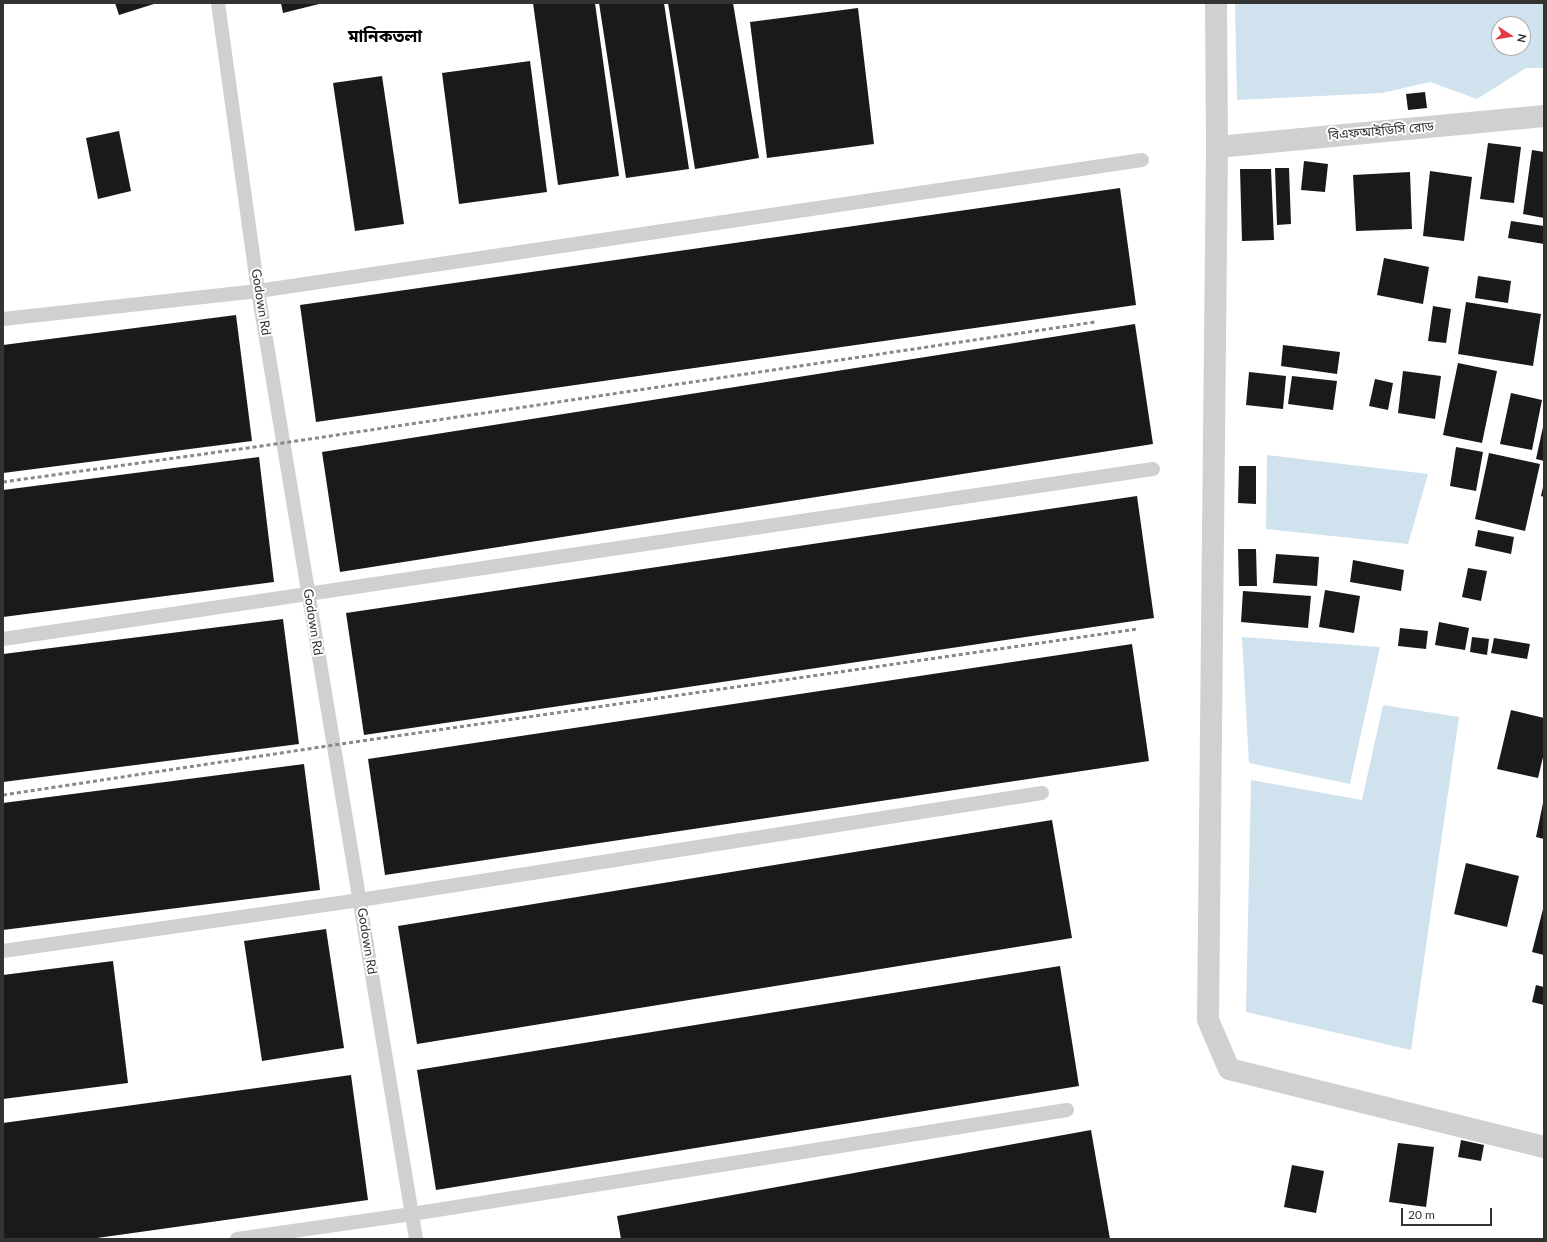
<!DOCTYPE html>
<meta charset="utf-8">
<style>
body{margin:0}
#map{position:relative;width:1547px;height:1242px;overflow:hidden;background:#fff;font-family:Lato,sans-serif}
canvas{display:block}
.frame{position:absolute;inset:0;border:4px solid #333;pointer-events:none}
.north{position:absolute;left:1491px;top:16px;width:40px;height:40px;box-sizing:border-box;background:#fff;border:1px solid #adadad;border-radius:50%;rotate:102deg;font-size:11px;font-weight:700;line-height:16px;text-align:center;color:#333}
.north::after{content:'';display:block;margin:auto;width:14px;height:18px;background:#e63946;clip-path:polygon(50% 0,100% 100%,50% 72%,0 100%)}
.scale{position:absolute;left:1401px;top:1208px;width:91px;height:18px;box-sizing:border-box;border:2px solid #333;border-top:0;padding-left:5px;font-size:12px;line-height:14px;white-space:nowrap;color:#333;-webkit-text-stroke:3px #fff;paint-order:stroke}
</style>
<div id="map">
<canvas width="1547" height="1242"></canvas>
<div class="frame"></div>
<div class="north">N</div>
<div class="scale">20 m</div>
</div>
<script>
const ctx = document.querySelector('canvas').getContext('2d');
ctx.lineJoin = 'round';
function paint(path, color) { ctx.fillStyle = color; ctx.fill(path, 'evenodd'); }
const poly = rows => new Path2D(rows.map(r => 'M' + r).join(''));
function stroke(path, color, width, dash) { ctx.strokeStyle = color; ctx.lineWidth = width; ctx.lineCap = dash ? 'butt' : 'round'; ctx.setLineDash(dash || []); ctx.stroke(path); }
function label(font, color, halo, rows, align = 'center') {
  ctx.font = font + ' Lato,"Noto Sans Bengali",sans-serif'; ctx.lineWidth = 4; ctx.setLineDash([]); ctx.textBaseline = 'middle'; ctx.strokeStyle = halo; ctx.fillStyle = color; for (const [text, x, y, turn = 0] of rows) {
    ctx.save(); ctx.translate(x, y); ctx.rotate((+turn || 0) * Math.PI / 180); ctx.textAlign = isNaN(turn) ? turn : align; if (halo) ctx.strokeText(text, 0, 0); ctx.fillText(text, 0, 0); ctx.restore();
  }
}
paint(poly([
 [1235,3,1544,3,1544,68,1526,68,1477,99,1430,82,1382,93,1237,100],
 [1499,24,1523,24,1523,48,1499,48],
 [1267,455,1428,474,1408,544,1266,529],
 [1242,637,1380,647,1350,784,1249,763],
 [1383,705,1459,717,1411,1050,1246,1012,1251,780,1362,800]
]), '#cfe2ee');
paint(poly([
 [115,3,157,3,119,15],
 [281,3,319,3,319,4,283,13],
 [533,3,595,3,619,176,558,185],
 [599,3,664,3,689,169,626,178],
 [668,3,733,3,759,158,695,169],
 [858,8,874,144,767,158,750,22],
 [530,61,547,192,459,204,442,73],
 [382,76,404,224,355,231,333,83],
 [1425,92,1427,108,1408,110,1406,94],
 [119,131,131,191,98,199,86,138],
 [1488,143,1521,147,1514,203,1480,199],
 [1532,150,1544,152,1544,218,1523,214],
 [1304,161,1328,164,1325,192,1301,190],
 [1275,168,1289,168,1291,224,1277,225],
 [1240,169,1271,169,1274,240,1242,241],
 [1430,171,1472,177,1464,241,1423,236],
 [1410,172,1412,229,1356,231,1353,175],
 [1120,188,1136,305,316,422,300,305],
 [1511,221,1544,226,1544,244,1508,238],
 [1384,258,1429,267,1423,304,1377,295],
 [1478,276,1511,281,1508,303,1475,298],
 [1466,302,1541,314,1533,366,1458,354],
 [1433,306,1451,309,1446,343,1428,341],
 [236,315,252,441,3,473,3,345],
 [1135,324,1153,444,340,572,322,452],
 [1283,345,1340,352,1337,374,1281,366],
 [1458,363,1497,371,1482,443,1443,435],
 [1403,371,1441,376,1435,419,1398,413],
 [1249,372,1286,376,1283,409,1246,405],
 [1292,376,1337,381,1333,410,1288,404],
 [1375,379,1393,383,1388,410,1369,406],
 [1511,393,1542,400,1532,450,1500,444],
 [1543,427,1544,427,1544,461,1536,459],
 [1456,447,1483,452,1476,491,1450,486],
 [1489,453,1540,464,1525,531,1475,519],
 [259,457,274,582,3,617,3,490],
 [1239,466,1256,466,1256,504,1238,503],
 [1543,487,1544,487,1544,497,1541,496],
 [1137,496,1154,618,364,735,346,613],
 [1478,530,1514,537,1511,554,1475,546],
 [1238,549,1256,549,1257,586,1239,586],
 [1276,554,1319,557,1317,586,1273,583],
 [1353,560,1404,570,1401,591,1350,582],
 [1468,568,1487,571,1481,601,1462,597],
 [1325,590,1360,596,1354,633,1319,627],
 [1243,591,1311,596,1308,628,1241,622],
 [283,619,299,744,3,782,3,654],
 [1439,622,1469,628,1465,650,1435,645],
 [1400,628,1428,631,1426,649,1398,646],
 [1472,637,1489,639,1487,655,1470,652],
 [1494,638,1530,644,1527,659,1491,653],
 [1132,644,1149,761,385,875,368,759],
 [1511,710,1544,718,1544,753,1538,778,1497,769],
 [304,764,320,890,3,930,3,803],
 [1543,803,1544,803,1544,839,1536,837],
 [1052,820,1072,938,417,1044,398,926],
 [1466,863,1519,876,1507,927,1454,914],
 [1543,909,1544,909,1544,955,1532,952],
 [326,929,344,1048,262,1061,244,941],
 [113,961,128,1083,3,1099,3,975],
 [1060,966,1079,1086,436,1190,417,1070],
 [1536,985,1544,987,1544,1005,1532,1002],
 [351,1075,368,1200,90,1239,3,1239,3,1123],
 [1091,1130,1110,1239,621,1239,617,1216],
 [1461,1140,1484,1145,1481,1161,1458,1157],
 [1398,1143,1434,1147,1426,1207,1389,1202],
 [1292,1165,1324,1171,1316,1213,1284,1207]
]), '#1a1a1a');
stroke(poly([
 [218,3,258,291,416,1239],
 [3,319,258,291,1142,160],
 [3,639,1153,469],
 [3,951,360,900,1042,793],
 [237,1239,412,1214,1067,1110]
]), '#d0d0d0', 14);
stroke(poly([
 [1216,3,1217,147,1208,1020,1229,1069,1544,1147],
 [1217,147,1544,116]
]), '#d0d0d0', 22);
stroke(poly([
 [3,482,283,443,1095,322],
 [3,795,334,745,1137,629]
]), '#888', 3, [4, 3]);
label('13px', '#333', '#fff', [
 ["বিএফআইডিসি রোড",1381,131,-5],
 ["Godown Rd",261,302,81],
 ["Godown Rd",313,622,81],
 ["Godown Rd",367,941,81]
]);
label('bold 17px', '#000', '#fff', [
 ["মানিকতলা",385,37]
]);
</script>
